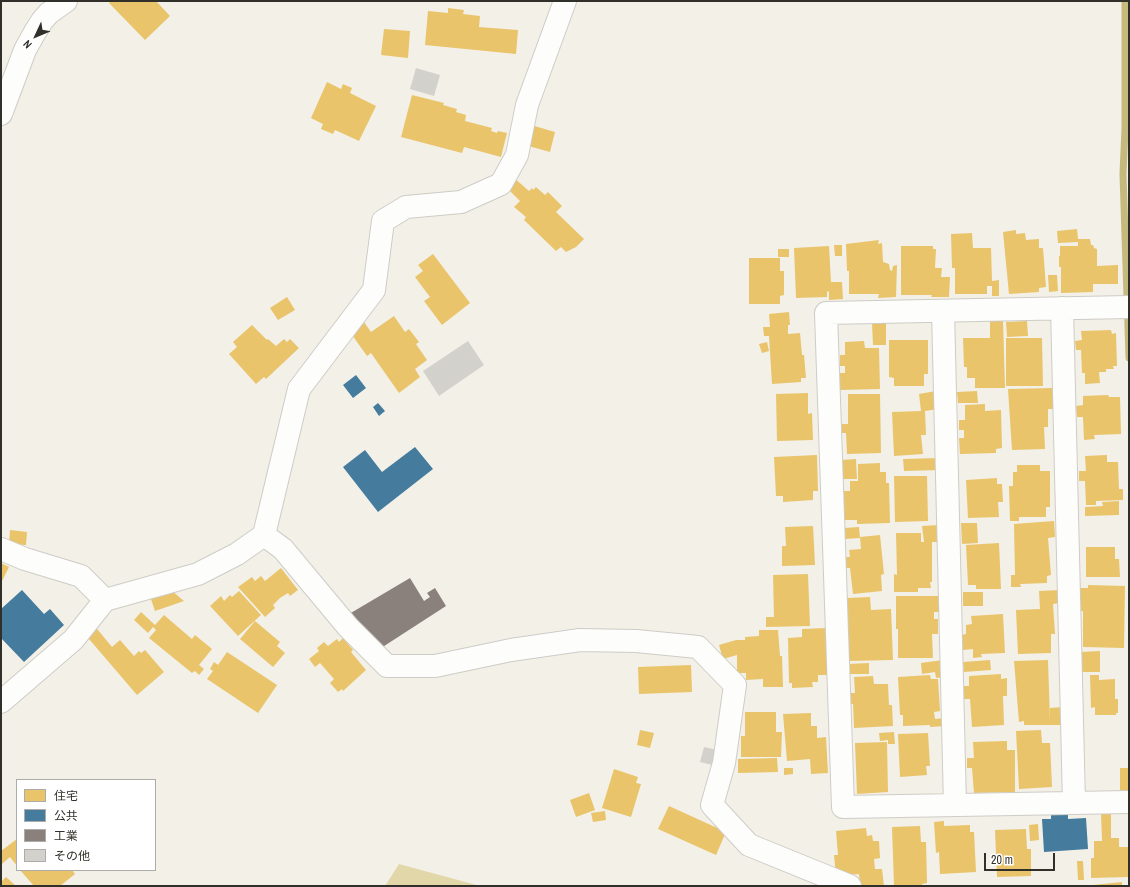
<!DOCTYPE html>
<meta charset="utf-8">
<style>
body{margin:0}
#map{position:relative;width:1130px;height:887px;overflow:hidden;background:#f3f0e8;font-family:"Archivo Narrow","Noto Sans JP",sans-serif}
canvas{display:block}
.frame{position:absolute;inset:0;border:2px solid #312f29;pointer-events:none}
.legend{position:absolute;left:16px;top:779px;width:140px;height:92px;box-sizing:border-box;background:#fff;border:1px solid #adaca9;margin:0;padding:5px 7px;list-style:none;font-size:12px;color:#312f29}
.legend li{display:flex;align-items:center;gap:8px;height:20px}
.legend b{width:20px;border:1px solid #adaca9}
.north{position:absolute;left:16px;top:16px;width:40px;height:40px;-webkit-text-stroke:3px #fff;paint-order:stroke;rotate:226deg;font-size:11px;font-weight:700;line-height:16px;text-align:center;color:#312f29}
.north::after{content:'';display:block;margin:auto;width:14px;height:18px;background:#312f29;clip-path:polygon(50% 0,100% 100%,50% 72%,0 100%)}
.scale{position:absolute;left:984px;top:853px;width:71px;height:18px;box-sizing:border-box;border:2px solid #312f29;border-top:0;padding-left:5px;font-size:12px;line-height:14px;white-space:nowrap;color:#312f29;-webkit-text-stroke:3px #fff;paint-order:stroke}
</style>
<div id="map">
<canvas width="1130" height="887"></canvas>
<div class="frame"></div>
<ul class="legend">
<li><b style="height:11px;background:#e9c46a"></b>住宅</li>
<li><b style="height:11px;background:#457b9d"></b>公共</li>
<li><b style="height:11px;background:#8a817c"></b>工業</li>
<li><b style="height:11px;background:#d3d1cb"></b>その他</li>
</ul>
<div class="north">N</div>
<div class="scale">20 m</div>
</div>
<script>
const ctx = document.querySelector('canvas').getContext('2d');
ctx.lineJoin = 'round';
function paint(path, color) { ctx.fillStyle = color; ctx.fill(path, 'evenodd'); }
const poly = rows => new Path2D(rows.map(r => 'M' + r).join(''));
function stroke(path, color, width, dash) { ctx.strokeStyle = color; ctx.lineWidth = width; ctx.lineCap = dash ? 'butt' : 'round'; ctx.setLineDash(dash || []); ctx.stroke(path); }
paint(poly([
 [399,864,480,886,385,886]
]), '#e2d7a8');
paint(poly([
 [111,1,156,1,170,16,145,40,109,3],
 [448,8,464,10,463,14,480,16,479,27,518,30,516,54,425,45,428,11,448,13],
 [384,29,410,31,408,58,381,55],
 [327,82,341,89,343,84,352,88,350,93,376,106,359,141,335,130,333,134,321,129,323,124,311,118],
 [412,95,444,103,443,105,457,109,456,112,466,115,465,121,492,128,491,131,497,133,498,131,507,133,501,157,464,147,462,153,401,137],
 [531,125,555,132,550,152,525,145],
 [513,177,529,191,532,188,533,190,536,187,545,195,548,192,562,206,556,212,584,239,576,247,566,252,561,247,556,251,524,220,526,217,514,207,520,201,505,186],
 [1077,229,1078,239,1090,239,1091,245,1093,245,1094,248,1097,249,1097,266,1118,265,1118,284,1093,284,1093,292,1061,293,1061,267,1059,267,1059,256,1060,256,1060,246,1078,246,1078,242,1058,243,1057,231],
 [1016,230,1016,234,1025,233,1026,240,1039,239,1039,248,1043,248,1046,287,1039,288,1039,292,1009,294,1003,232],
 [972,233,973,248,991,248,992,281,999,280,999,296,992,296,992,286,987,286,987,294,955,294,955,268,952,268,951,234],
 [879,240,878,244,882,243,883,262,889,264,890,270,892,271,893,266,897,265,896,297,878,298,879,294,849,294,849,271,847,271,846,244],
 [834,245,842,245,842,256,835,256],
 [829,246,831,282,842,282,843,299,829,300,829,292,827,291,827,297,796,298,794,248],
 [901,246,933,246,933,249,936,249,935,268,942,268,941,277,950,277,949,297,931,297,932,295,901,295],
 [778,249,789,249,789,257,778,257],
 [433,254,470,303,442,325,424,301,430,297,415,277,423,271,418,265],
 [749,258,780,258,780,271,784,271,784,295,780,296,780,304,749,304],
 [1048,275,1057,275,1058,291,1049,292],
 [287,297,295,310,278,320,270,308],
 [789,312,790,325,788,325,788,334,800,333,802,355,804,355,806,378,801,378,801,382,772,384,769,336,764,336,763,327,770,327,769,314],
 [394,316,405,332,409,329,419,342,416,344,427,360,415,369,420,377,399,393,371,353,367,356,350,332,364,322,371,332],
 [1003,320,1005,388,975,388,975,378,967,378,967,367,964,367,963,338,990,338,990,321],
 [1027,321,1028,336,1007,337,1006,322],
 [872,323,886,323,886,345,873,345],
 [252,325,267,340,268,339,276,346,284,339,287,342,290,339,299,348,266,379,264,377,256,384,229,354,237,347,233,342],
 [1111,330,1112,334,1116,333,1117,366,1113,366,1114,369,1106,369,1106,372,1099,372,1100,383,1085,384,1085,373,1082,373,1081,350,1076,350,1075,341,1082,340,1081,331],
 [1006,338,1042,338,1043,386,1006,386],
 [889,340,928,340,928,374,924,374,924,386,894,386,894,378,889,377],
 [864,341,865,348,879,348,880,389,840,390,839,373,845,373,845,366,840,366,840,355,845,355,845,342],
 [767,342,769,351,762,353,759,344],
 [1053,388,1054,409,1048,409,1048,427,1044,427,1045,449,1012,450,1008,389],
 [936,391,938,409,925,411,926,435,921,435,923,454,894,456,892,412,921,411,919,394],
 [977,391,978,403,958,403,957,392],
 [808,393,808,414,812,413,813,440,777,441,776,394],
 [848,394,880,394,881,453,847,454,846,433,842,433,842,424,848,424],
 [1108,395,1109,397,1120,397,1121,434,1094,435,1095,439,1084,440,1083,417,1077,417,1076,406,1083,405,1083,396],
 [985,404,985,411,1001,410,1002,448,996,449,996,453,960,454,959,438,964,438,964,430,959,430,959,420,965,420,965,405],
 [817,455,818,491,813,491,813,500,783,502,783,496,776,496,774,457],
 [1107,455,1107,462,1118,462,1119,489,1123,489,1123,500,1096,501,1096,505,1086,505,1085,481,1079,481,1079,471,1086,471,1085,456],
 [939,458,940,470,904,471,903,459],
 [856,459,857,479,842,479,841,460],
 [880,463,880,472,886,472,886,483,889,483,890,523,857,524,857,520,844,520,843,491,850,491,850,481,858,481,858,464],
 [1017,465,1040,465,1040,471,1050,471,1050,507,1046,507,1046,517,1019,517,1019,521,1010,521,1009,486,1013,486,1013,472,1017,472],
 [894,476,927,476,928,521,895,522],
 [997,478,997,484,1002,484,1003,502,998,502,999,517,968,518,966,480],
 [1119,501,1119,515,1085,516,1085,507,1103,506,1102,502],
 [1054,521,1055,537,1048,538,1051,575,1047,576,1047,583,1020,584,1021,587,1011,587,1011,575,1015,575,1014,524],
 [961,523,977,523,978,543,962,544],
 [939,525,940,542,932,542,932,582,930,582,931,588,918,588,918,592,894,592,894,574,897,575,896,533,921,533,921,542,924,542,922,526],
 [813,526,815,565,782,566,782,546,786,546,785,527],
 [859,527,860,538,844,539,844,528],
 [10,530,27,532,26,545,9,544],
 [880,535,884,574,881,575,882,591,853,594,850,568,846,568,845,557,850,557,849,550,861,549,860,537],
 [999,543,1001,589,976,589,976,585,968,585,966,545],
 [1086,547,1115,547,1115,559,1119,559,1120,577,1086,577],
 [1,563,9,567,1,583],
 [281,568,298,590,290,596,288,593,280,598,273,605,275,608,265,617,238,587,252,577,255,581,261,576,265,581],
 [808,574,810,626,766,627,766,617,774,617,773,575],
 [1088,585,1125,586,1124,648,1083,647,1083,611,1080,611,1080,588,1088,588],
 [171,590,184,601,155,611,150,596],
 [1060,590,1060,603,1053,604,1055,634,1051,634,1051,653,1018,654,1016,610,1040,609,1039,591],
 [239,591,261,615,238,636,210,606,221,596,224,601,230,595,232,597],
 [963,592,983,592,983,606,963,606],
 [896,596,941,596,942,612,934,612,934,619,938,619,938,634,932,634,933,658,898,658,898,629,896,629],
 [870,597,871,610,891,609,893,660,849,661,847,598],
 [141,612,155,625,164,615,192,639,195,635,212,649,199,665,204,669,199,675,195,671,192,673,149,638,156,630,153,627,148,633,134,620],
 [1003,614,1005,653,981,654,982,657,973,658,973,649,963,650,962,635,966,634,966,625,972,624,971,616],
 [255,621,280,642,277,646,285,653,273,667,240,639],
 [93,624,112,647,120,640,134,656,139,651,141,653,145,650,164,672,137,695,83,632],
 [827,628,828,675,818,675,818,682,812,682,813,687,792,688,792,683,789,683,788,638,802,637,802,629],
 [759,630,778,630,780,656,782,656,783,687,763,687,763,679,746,680,746,673,737,673,737,655,723,659,719,645,736,640,745,640,745,637,759,636],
 [343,638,353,650,351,652,366,670,343,691,342,689,338,692,330,683,334,679,320,663,315,667,309,659,319,651,317,648,324,642,328,646,337,639,339,642],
 [1100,651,1100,672,1082,672,1081,652],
 [227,652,277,685,258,713,207,679,213,671,210,669,214,662,218,665],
 [943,660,943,677,936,678,935,672,922,674,921,663],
 [990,660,991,670,964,672,963,662],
 [1048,660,1050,721,1050,708,1063,707,1063,725,1024,725,1024,721,1019,722,1014,661],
 [869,663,869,674,849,674,848,664],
 [691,665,692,692,639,694,638,667],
 [1001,674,1001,679,1007,678,1007,696,1003,696,1004,725,972,727,970,699,964,699,964,686,969,686,969,676],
 [930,675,931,679,938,679,940,711,934,712,935,719,945,718,946,726,930,727,930,725,903,726,903,715,900,715,898,677],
 [1090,675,1099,675,1099,680,1115,679,1115,699,1118,699,1118,713,1116,713,1116,715,1095,715,1095,707,1091,708],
 [873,676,874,684,888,684,889,705,892,705,893,726,854,728,853,704,850,704,850,693,855,693,854,677],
 [745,712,776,712,776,732,782,732,781,757,741,757,741,736,745,736],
 [811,713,811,726,817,726,817,738,826,737,828,773,811,774,810,759,787,761,783,714],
 [640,730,654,733,650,748,637,745],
 [1041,730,1042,743,1050,743,1052,787,1019,789,1016,731],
 [894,732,895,744,888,744,888,740,880,741,879,733],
 [928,733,930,766,926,766,927,775,900,777,898,734],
 [1007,741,1007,750,1015,750,1015,792,974,793,972,768,967,768,967,758,974,758,973,742],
 [887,742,888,792,857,794,855,743],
 [777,758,778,772,738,773,738,759],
 [784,768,793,768,793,774,784,775],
 [1120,768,1129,768,1129,790,1120,790],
 [614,769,638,777,636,783,641,784,631,817,602,808],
 [589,793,595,810,576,817,570,800],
 [669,806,726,832,716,855,658,829],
 [605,811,606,820,593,822,591,813],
 [1101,813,1111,813,1111,838,1119,838,1119,847,1129,847,1129,877,1091,878,1091,858,1094,858,1094,841,1102,841],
 [944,821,944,826,970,825,970,832,974,832,976,872,940,874,939,852,936,853,934,822],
 [1038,824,1039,840,1030,841,1029,825],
 [920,826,921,842,926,842,927,883,922,884,922,886,894,885,892,827],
 [866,828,867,836,872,835,873,841,879,841,880,858,874,859,875,869,882,869,884,886,860,886,859,874,836,876,834,855,838,855,836,831],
 [1026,829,1027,849,1031,849,1031,876,997,877,995,830],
 [17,839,17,866,10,857,2,864,1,851],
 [1077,861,1083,861,1084,880,1078,880],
 [20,870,72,870,75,874,60,886,34,886],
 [6,877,16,886,1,886,1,882],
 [1122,882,1122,886,1093,886,1093,885]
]), '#e9c46a');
paint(poly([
 [356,375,366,388,353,398,343,385],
 [378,403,385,411,379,416,373,407],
 [415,447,433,469,378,512,343,467,365,450,382,472],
 [22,590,44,614,50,609,64,625,24,662,1,638,1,609],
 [1068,814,1068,819,1086,818,1088,849,1044,852,1042,819,1051,819,1051,815]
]), '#457b9d');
paint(poly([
 [410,578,424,601,430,597,427,593,435,588,446,606,378,650,344,617]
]), '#8a817c');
stroke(poly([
 [1125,1,1125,129,1123,174,1129,358]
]), '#c6b97e', 7);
paint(poly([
 [416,68,440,75,434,96,410,89],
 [468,341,484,365,439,396,423,371],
 [704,747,721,751,717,766,700,762]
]), '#d3d1cb');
const minor = poly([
 [1,114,25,50,35,32,42,21,49,13,66,1],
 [1129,307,826,313,843,807,1129,802],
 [1062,308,1074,803],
 [943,311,955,805],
 [264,535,283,549,348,627,387,666,435,666,511,650,580,640,636,641,698,647,735,685,724,763,712,805,749,845,850,886],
 [1,549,25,559,81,576,105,600],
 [1,702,73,640,105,600,198,574,237,554,264,535,299,389,374,290,383,221,406,207,461,202,501,184,517,155,527,105,565,1]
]);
stroke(minor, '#ceccc6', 24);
stroke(minor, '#fdfdfc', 22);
</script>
